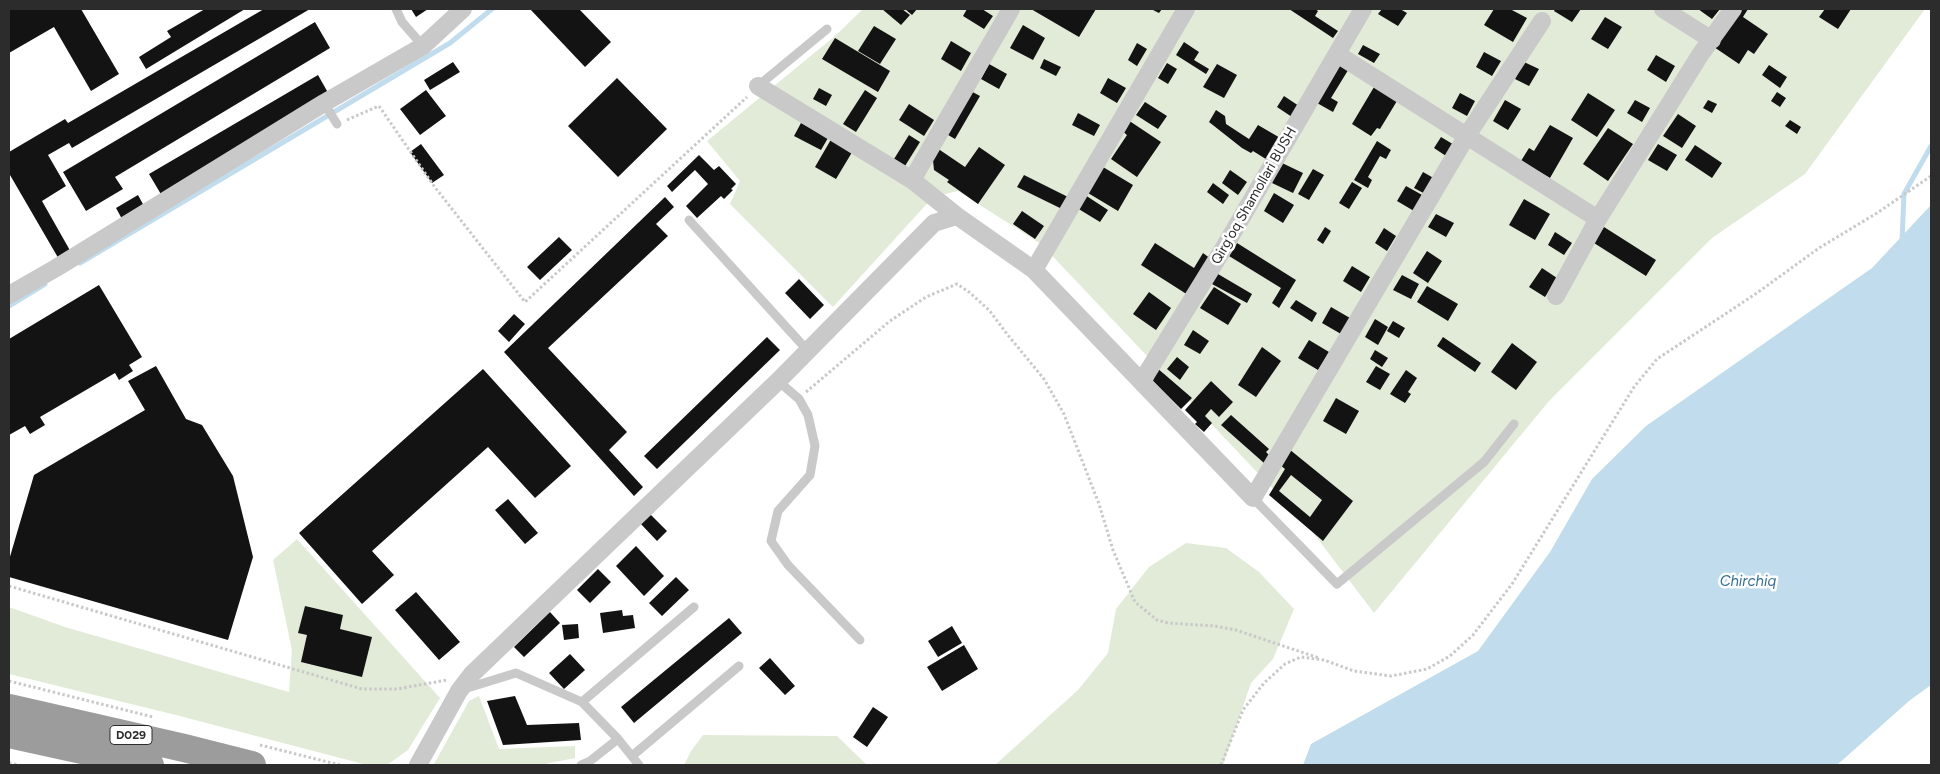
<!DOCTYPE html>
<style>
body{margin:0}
#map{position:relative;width:1940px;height:774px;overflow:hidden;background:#fff;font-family:Figtree,sans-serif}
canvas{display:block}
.frame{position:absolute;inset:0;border:10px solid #2c2c2c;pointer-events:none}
</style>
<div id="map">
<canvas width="1940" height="774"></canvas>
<div class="frame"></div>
</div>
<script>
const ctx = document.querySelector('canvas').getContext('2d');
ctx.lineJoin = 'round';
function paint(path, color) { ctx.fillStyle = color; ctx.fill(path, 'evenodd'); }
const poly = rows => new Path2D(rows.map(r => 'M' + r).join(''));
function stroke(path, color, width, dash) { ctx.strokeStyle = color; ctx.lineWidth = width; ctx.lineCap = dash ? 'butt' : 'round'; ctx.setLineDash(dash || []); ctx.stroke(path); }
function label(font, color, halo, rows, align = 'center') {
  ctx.font = font + ' Figtree,sans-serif'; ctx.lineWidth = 5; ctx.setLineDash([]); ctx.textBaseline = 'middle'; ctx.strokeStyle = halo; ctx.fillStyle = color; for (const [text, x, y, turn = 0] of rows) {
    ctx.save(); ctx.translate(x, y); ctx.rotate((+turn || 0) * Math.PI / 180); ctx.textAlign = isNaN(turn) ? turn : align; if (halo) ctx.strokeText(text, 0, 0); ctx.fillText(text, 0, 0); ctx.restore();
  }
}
paint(poly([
 [863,9,1925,9,1805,174,1712,238,1549,401,1374,613,1308,526,1041,244,958,191,933,197,833,307,730,204,740,181,707,141,835,36],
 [297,539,440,698,408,750,387,765,367,765,176,715,9,674,9,607,65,627,289,692,292,650,273,560],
 [1186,543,1226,548,1259,572,1294,609,1273,659,1251,683,1223,765,995,765,1078,690,1108,653,1116,609,1149,567],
 [479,696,499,749,575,746,575,758,545,764,466,765,434,764,469,701],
 [703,735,837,736,867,765,684,765,691,751]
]), '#e2ebd7');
paint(poly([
 [1931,205,1931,685,1909,701,1837,765,1303,765,1311,744,1478,651,1550,552,1592,479,1646,426,1872,268]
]), '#c1dced');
stroke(poly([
 [1902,241,1904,194,1931,146],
 [80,263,450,43,492,9],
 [9,306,45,284]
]), '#c1dced', 5);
paint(poly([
 [9,9,81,9,119,74,91,91,54,27,9,53],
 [205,9,245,9,146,69,139,57,171,37,167,31],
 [264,9,310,9,72,148,69,143,48,155,66,186,42,201,72,254,60,261,10,175,9,176,9,152,65,119,68,123],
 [411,9,428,9,416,17],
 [530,9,579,9,611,42,585,67],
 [882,9,902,9,910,15,901,25],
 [905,9,917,9,912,15],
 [967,9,982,9,993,16,984,29,963,16],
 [1031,9,1096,9,1079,37],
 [1151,9,1162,9,1159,13],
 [1289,9,1315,9,1318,11,1315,16,1338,31,1333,38],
 [1382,9,1400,9,1407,13,1398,26,1378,14],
 [1494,9,1510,9,1527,18,1513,42,1484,25],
 [1555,9,1581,9,1572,22,1554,11],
 [1698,9,1720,9,1712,19],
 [1736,9,1748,9,1743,17,1768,34,1754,54,1748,50,1739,64,1711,45],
 [1825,9,1851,9,1838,29,1819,17],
 [1605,17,1622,27,1608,49,1591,39],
 [315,22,330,48,115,177,123,189,86,211,63,172],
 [1023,25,1045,38,1033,60,1010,48],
 [874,26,896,39,880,64,858,51],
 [835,38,890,71,878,92,822,59],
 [951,41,971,53,961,71,941,59],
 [1184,42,1199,52,1194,60,1209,69,1206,74,1176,55],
 [1137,43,1147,49,1137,66,1128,60],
 [1363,45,1380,54,1374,63,1358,54],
 [1484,52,1501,61,1492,76,1476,67],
 [1656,55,1675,66,1666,82,1647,70],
 [1044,59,1061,67,1056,76,1040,68],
 [453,62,460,72,430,90,424,80],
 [1342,62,1350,67,1331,98,1338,102,1333,112,1317,103],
 [1524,62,1539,69,1529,86,1515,79],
 [1167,63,1177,69,1168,84,1158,78],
 [989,64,1007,74,999,89,981,79],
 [1217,64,1237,75,1224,98,1203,87],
 [1769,65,1787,77,1780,88,1762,75],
 [318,75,331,98,162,196,149,174],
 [617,78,667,129,618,177,568,126],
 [1108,78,1126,88,1117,103,1100,93],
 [1377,82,1400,96,1380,129,1377,128,1371,136,1352,124],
 [819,88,832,95,826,106,813,99],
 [967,89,980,96,955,139,943,132],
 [426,90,446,116,420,135,400,109],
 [865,90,877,98,856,132,843,124],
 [1777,92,1786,98,1780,107,1771,101],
 [1460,93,1475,101,1467,116,1452,108],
 [1588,93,1615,110,1597,137,1571,120],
 [1284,96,1299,106,1292,117,1277,107],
 [1505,100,1521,109,1508,130,1493,121],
 [1635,100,1650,108,1642,122,1627,113],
 [1708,100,1717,104,1712,113,1703,108],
 [1145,102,1167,116,1158,129,1136,115],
 [909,104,934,120,924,136,899,120],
 [1216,110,1225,116,1226,124,1249,139,1258,125,1282,139,1269,161,1253,151,1251,153,1242,148,1209,122],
 [1078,113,1100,125,1094,136,1072,125],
 [1678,114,1696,126,1682,148,1663,136],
 [1128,120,1161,142,1137,177,1111,159,1127,135,1121,130],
 [1790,120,1801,127,1797,134,1785,126],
 [801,123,828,138,821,150,794,136],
 [1550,125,1573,138,1550,178,1521,161,1529,148,1534,151],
 [1608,128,1633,144,1608,181,1583,164],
 [909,135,920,142,905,166,894,159],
 [833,136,854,149,836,179,815,167],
 [1441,137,1456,146,1449,158,1434,148],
 [1377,141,1391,150,1386,159,1380,156,1368,177,1372,180,1368,188,1354,180],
 [421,144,444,175,432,183,410,152],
 [1658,144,1677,155,1667,171,1648,160],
 [1695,145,1722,163,1712,178,1685,160],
 [934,146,965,167,979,147,1005,165,978,204,947,182,949,180,934,170,932,151],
 [699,155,714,170,719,166,736,184,731,189,733,190,724,199,721,196,697,218,686,206,708,184,695,170,672,192,667,186],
 [1282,163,1303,173,1293,193,1272,183],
 [1103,167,1133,185,1118,211,1088,193],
 [1313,169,1324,175,1309,200,1298,194],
 [1230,170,1247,182,1238,195,1222,183],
 [1423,172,1437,180,1429,196,1414,188],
 [1024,175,1068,197,1062,209,1017,187],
 [1352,182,1362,188,1349,209,1339,203],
 [1213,183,1229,195,1223,204,1207,192],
 [1406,186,1424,196,1414,211,1397,201],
 [1274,193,1294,205,1283,223,1264,211],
 [138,195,144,206,122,219,116,208],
 [1085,195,1108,210,1100,222,1077,208],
 [665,197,674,207,656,224,668,236,548,348,627,432,609,450,643,487,634,496,504,352],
 [1524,199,1550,214,1535,240,1509,225],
 [1022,211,1044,226,1035,239,1013,224],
 [1436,214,1454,223,1446,237,1428,227],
 [1325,227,1331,231,1323,244,1317,240],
 [1604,227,1656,260,1646,276,1594,243],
 [1384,228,1396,236,1387,251,1375,243],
 [1555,232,1572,243,1564,255,1548,245],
 [559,237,572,250,540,280,527,267],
 [1155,243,1194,268,1203,253,1211,259,1188,295,1141,265],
 [1237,243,1296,280,1279,308,1272,303,1281,288,1229,256],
 [1427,251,1442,261,1428,283,1413,273],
 [1352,266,1370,277,1361,292,1343,281],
 [1542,268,1557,278,1545,297,1529,287],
 [1218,274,1252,294,1247,303,1212,284],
 [1402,275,1419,284,1411,299,1393,290],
 [799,279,824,305,810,319,785,293],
 [99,285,142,357,129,365,133,371,119,380,115,373,40,417,45,425,30,434,25,426,9,435,9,339],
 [1427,286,1458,304,1448,321,1417,302],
 [1214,287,1241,304,1228,325,1200,308],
 [1149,292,1171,308,1156,330,1133,314],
 [1296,300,1317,313,1312,322,1290,308],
 [1331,307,1350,318,1341,334,1322,323],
 [514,314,525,324,509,342,498,331],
 [1375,319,1388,327,1378,345,1365,337],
 [1393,321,1405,328,1399,338,1387,331],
 [1193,330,1209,341,1200,354,1184,345],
 [767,337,780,350,657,469,644,456],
 [1443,337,1481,363,1475,372,1437,346],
 [1309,340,1329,352,1318,370,1298,358],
 [1512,343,1537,362,1516,390,1491,372],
 [1262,347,1281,361,1256,397,1238,385],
 [1375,350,1388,358,1382,367,1370,359],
 [1177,357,1189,367,1180,380,1167,369],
 [156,366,186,419,202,425,233,476,253,557,228,640,9,577,9,560,34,475,145,410,128,381],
 [1376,366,1390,374,1380,390,1366,382],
 [1156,367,1192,398,1181,409,1153,381],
 [483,369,571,466,535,498,488,447,372,551,394,575,362,604,299,533],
 [1406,370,1417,378,1408,392,1411,394,1405,403,1390,394],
 [1211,381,1233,402,1219,417,1211,409,1205,416,1212,423,1204,432,1195,424,1197,422,1185,410],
 [1336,398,1359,411,1346,434,1323,421],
 [1231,415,1269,449,1266,452,1270,456,1264,463,1221,425],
 [1289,449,1353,501,1323,541,1269,495,1285,469,1279,464],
 [1291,475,1322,500,1310,517,1279,491],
 [508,499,538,533,525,544,495,510],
 [650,514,667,531,657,541,640,523],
 [636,546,664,576,644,596,616,566],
 [598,569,611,582,590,603,577,590],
 [676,577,689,590,662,616,649,603],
 [416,592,460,642,439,660,395,610],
 [305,606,343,615,340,629,372,637,362,677,301,662,307,635,298,633],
 [622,610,623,616,633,615,635,628,603,633,600,613],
 [550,612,560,623,524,657,514,647],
 [729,618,742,633,634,723,621,707],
 [578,624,579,638,564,640,562,625],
 [952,626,962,643,938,657,928,641],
 [964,645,978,669,942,691,927,667],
 [570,654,585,670,564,689,549,673],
 [770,658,795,686,785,695,759,668],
 [515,696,527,725,579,723,581,740,503,745,487,701],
 [873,707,888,717,867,747,853,737]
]), '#131313');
stroke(poly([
 [347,120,379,106,434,186,525,302,747,97],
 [806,392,890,321,926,297,957,284,969,292,989,310,1007,334,1044,379,1064,414,1099,504,1113,550,1135,602,1157,620,1168,623,1215,626,1236,630,1319,658],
 [9,586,362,689,397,689,447,680],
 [9,681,153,717],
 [260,745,340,765],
 [9,763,19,765],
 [1221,765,1243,710,1264,683,1285,664,1301,657,1324,660,1354,671,1391,676,1427,669,1450,656,1473,635,1512,584,1634,387,1657,359,1757,293,1819,248,1877,213,1931,176]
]), '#c9c9c9', 3, [2.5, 2.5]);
stroke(poly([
 [396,9,402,22,423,46],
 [758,86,827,29],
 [324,103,337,124],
 [689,220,808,351],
 [778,381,799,399,808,415,815,446,810,475,778,511,771,541,788,565,860,640],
 [1253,498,1337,584,1484,462,1514,424],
 [464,689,516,673,582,702],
 [618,739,582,702,694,607],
 [632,756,739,666],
 [581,765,590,761,618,739,639,765]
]), '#c9c9c9', 9);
stroke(poly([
 [1663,9,1712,40],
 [1337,54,1598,219],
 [758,86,912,180,957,216,1034,270,1253,498,1466,137,1542,21],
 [912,180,1011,9],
 [1034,270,1186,9],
 [9,295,56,268,324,103,423,46,463,9],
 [1556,296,1598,219,1700,55,1733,9],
 [1142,381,1222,251,1363,9],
 [418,765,459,691,472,674,778,381,934,223,957,216]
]), '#c9c9c9', 18);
stroke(poly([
 [9,708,184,748,252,765],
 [9,734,150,765]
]), '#9c9c9c', 28);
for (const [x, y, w] of [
 [131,735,42]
]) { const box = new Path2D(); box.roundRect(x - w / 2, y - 9.5, w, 19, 4); ctx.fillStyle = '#fff'; ctx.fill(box); stroke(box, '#2c2c2c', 1); }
label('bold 12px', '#2c2c2c', null, [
 ["D029",131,735]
]);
label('14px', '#2c2c2c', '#fff', [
 ["Qirg'oq Shamollari BUSH",1254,196,-60]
]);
label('italic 15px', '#346f93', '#fff', [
 ["Chirchiq",1748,582]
]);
</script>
